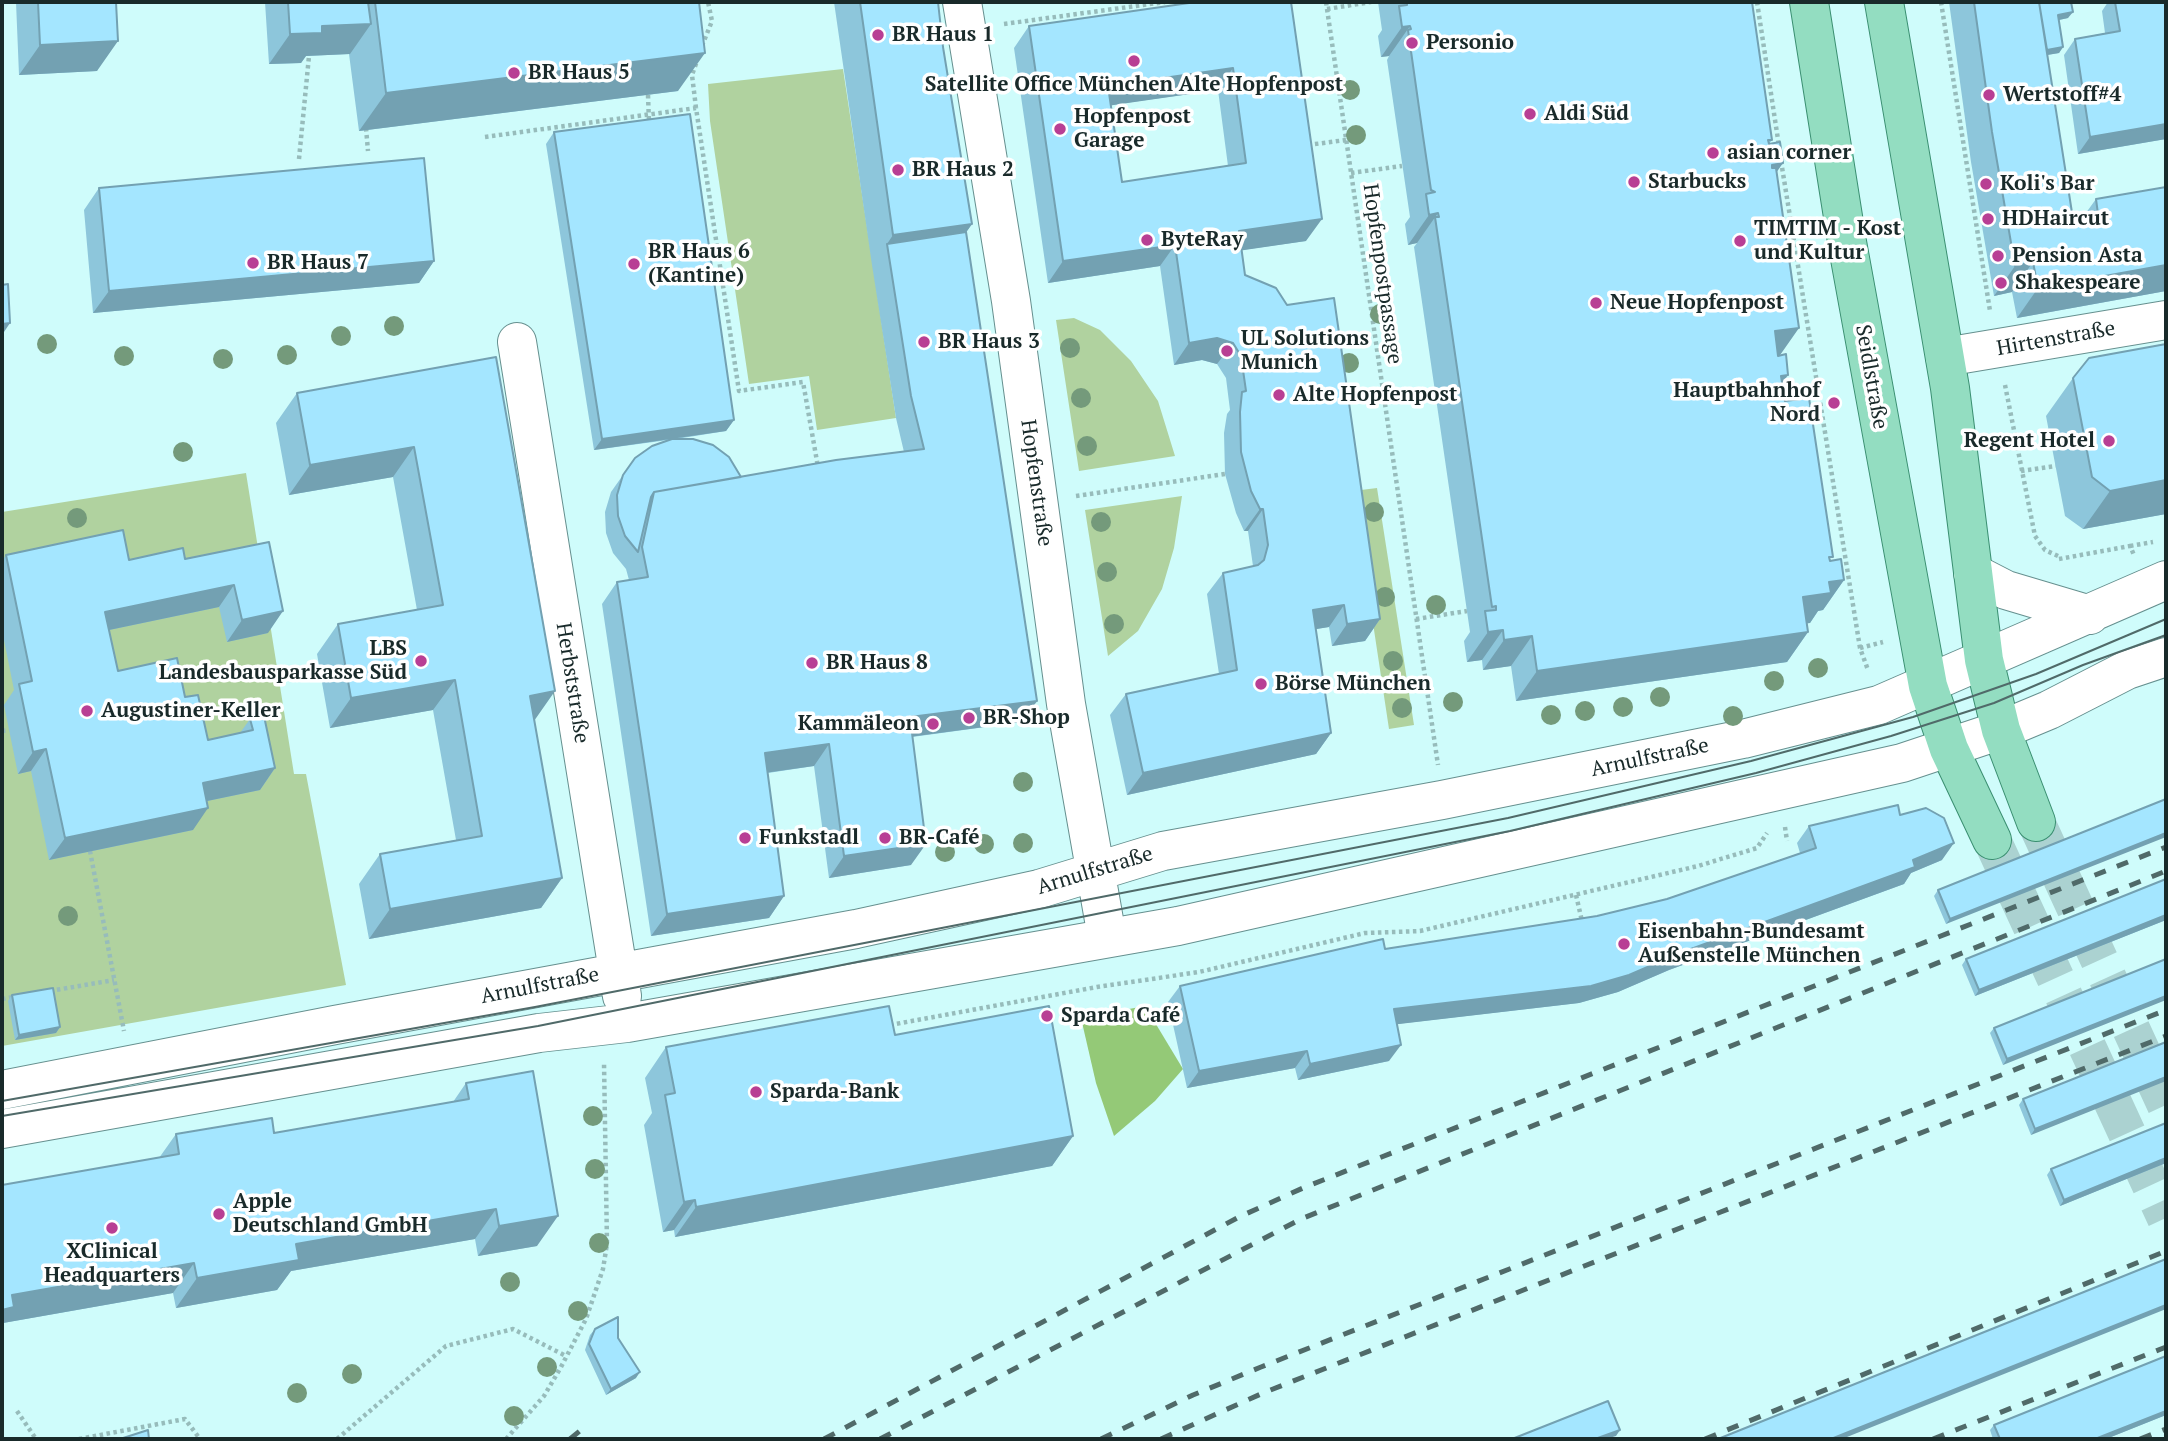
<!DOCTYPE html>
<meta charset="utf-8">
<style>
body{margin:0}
#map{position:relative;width:2168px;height:1441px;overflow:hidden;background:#cffcfb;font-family:"PT Serif",serif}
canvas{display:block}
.frame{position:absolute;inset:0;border:4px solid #192a2a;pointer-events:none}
</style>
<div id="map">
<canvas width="2168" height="1441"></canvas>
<div class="frame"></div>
</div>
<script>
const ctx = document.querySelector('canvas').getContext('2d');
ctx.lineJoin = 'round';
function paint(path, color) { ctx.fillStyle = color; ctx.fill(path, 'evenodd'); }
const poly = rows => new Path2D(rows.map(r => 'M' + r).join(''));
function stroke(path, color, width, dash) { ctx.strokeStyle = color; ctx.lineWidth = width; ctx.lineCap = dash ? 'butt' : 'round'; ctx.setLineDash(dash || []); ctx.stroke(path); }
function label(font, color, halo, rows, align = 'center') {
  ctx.font = font + ' "PT Serif",serif'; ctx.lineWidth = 7; ctx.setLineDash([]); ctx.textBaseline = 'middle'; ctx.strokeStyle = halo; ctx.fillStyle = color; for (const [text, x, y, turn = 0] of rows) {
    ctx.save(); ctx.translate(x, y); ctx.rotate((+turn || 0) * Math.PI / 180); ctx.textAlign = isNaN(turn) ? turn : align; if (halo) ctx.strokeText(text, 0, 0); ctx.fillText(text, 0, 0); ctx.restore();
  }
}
paint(poly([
 [843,69,896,418,817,430,809,376,749,384,710,121,708,84],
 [1074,318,1100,330,1131,361,1158,401,1175,456,1079,471,1056,320],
 [246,473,294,774,306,774,346,985,2,1046,2,512],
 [1377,488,1414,725,1389,729,1353,491],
 [1182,496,1174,548,1162,589,1138,631,1108,656,1085,510]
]), '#b0d29f');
paint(poly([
 [1145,1006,1183,1069,1155,1101,1114,1136,1096,1083,1081,1018]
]), '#94c977');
stroke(poly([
 [2036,822,2166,1105],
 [1992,840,2166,1218]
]), '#abd2d1', 38, [38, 19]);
const minor = poly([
 [962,2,1011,301,1066,704,1107,937],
 [517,342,622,996],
 [1945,357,2166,320],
 [1973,573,2006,590,2090,615],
 [2,1090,335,1025,856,929,1039,889,1163,851,1442,800,1743,739,1879,705,2166,580],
 [2,1129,539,1033,627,1023,1178,926,1902,763,2001,730,2049,710,2127,670,2166,657]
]);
const major = poly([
 [1809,2,1847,242,1928,686,1949,749,1992,840],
 [1884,2,1950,388,1984,660,2001,730,2036,822]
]);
stroke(minor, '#66908f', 40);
stroke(major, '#3a8f71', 40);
stroke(poly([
 [1326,2,1438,765],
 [1757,2,1779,146],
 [1941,2,1990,311],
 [1327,9,1371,2],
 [1004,24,1165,2],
 [702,46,712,21,708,2],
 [696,108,692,75,697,61],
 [366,128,368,151],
 [485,137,696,108,739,391,803,382,818,467],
 [1308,145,1346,140],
 [299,159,309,56],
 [1781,161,1860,648,1868,670],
 [1351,173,1402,166],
 [2005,385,2035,536,2045,550,2060,557],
 [2021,471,2056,466],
 [1076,496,1225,474],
 [2130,546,2153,542],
 [2059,559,2130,546,2134,555],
 [1416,619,1467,611],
 [1860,648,1883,642],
 [2,731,9,730],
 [1785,827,1787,841],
 [90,851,124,1031],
 [1576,895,1582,921],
 [50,991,114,980],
 [2,999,13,997],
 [890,1025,1097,987,1199,972,1365,933,1420,931,1698,866,1757,848,1767,833],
 [17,1411,36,1439],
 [79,1439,185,1419,200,1439],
 [337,1439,446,1346,513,1329,566,1356],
 [506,1439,544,1396,561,1367,586,1319,603,1269,607,1244,604,1062]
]), '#97bcbb', 4.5, [3.5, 3.5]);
stroke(minor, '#fff', 38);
stroke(major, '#93ddc1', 38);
stroke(poly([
 [2,1101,535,1007,1508,818,1751,761,1913,717,2036,674,2166,619],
 [2,1116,538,1026,1510,831,1756,773,1891,736,1994,703,2083,665,2166,635]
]), '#506a69', 2);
stroke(poly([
 [570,1439,581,1430],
 [824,1439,1239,1217,1303,1188,2166,847],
 [880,1439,1301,1219,2166,871],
 [1101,1439,1193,1395,1261,1367,2166,1010],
 [1161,1439,1263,1393,2166,1036],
 [1705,1439,2166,1251],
 [1933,1439,2166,1347],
 [2140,1439,2166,1429]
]), '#506a69', 5, [12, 12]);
stroke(poly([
 [648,95,649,122]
]), '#97bcbb', 4.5, [3.5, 3.5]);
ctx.fillStyle = '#749a7b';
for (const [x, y] of [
 [1350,90],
 [1356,135],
 [1380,314],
 [394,326],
 [341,336],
 [47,344],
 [1070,348],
 [287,355],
 [124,356],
 [223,359],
 [1349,363],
 [1081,398],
 [1087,446],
 [183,452],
 [1374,512],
 [77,518],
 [1101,522],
 [1107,572],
 [1385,597],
 [1436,605],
 [1114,624],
 [1393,661],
 [1818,668],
 [1774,681],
 [1660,697],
 [1453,702],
 [1623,707],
 [1402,708],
 [1585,711],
 [1551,715],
 [1733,716],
 [1023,782],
 [1023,843],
 [984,844],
 [945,852],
 [68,916],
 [593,1116],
 [595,1169],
 [599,1243],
 [510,1282],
 [578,1311],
 [547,1367],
 [352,1374],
 [297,1393],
 [514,1416]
]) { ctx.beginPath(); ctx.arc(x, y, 10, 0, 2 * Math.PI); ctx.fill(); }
paint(poly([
 [16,2,116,2,97,71,19,75],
 [265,2,699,2,678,91,359,131,349,54,306,56,301,63,269,64],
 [834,2,938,2,943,47,972,224,966,232,1037,701,1022,722,912,737,911,865,829,878,814,766,768,773,784,896,769,918,651,936,602,604,617,582,629,580,626,569,613,553,606,533,605,512,611,492,635,458,668,440,594,450,546,144,554,132,734,420,726,431,676,439,741,477,904,452,896,418,872,265],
 [1291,2,1306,241,1242,250,1245,275,1380,619,1365,641,1332,646,1329,627,1316,629,1331,733,1316,754,1127,795,1110,715,1126,694,1219,674,1207,594,1223,573,1253,566,1248,531,1244,531,1236,513,1225,474,1224,433,1227,414,1230,410,1226,378,1217,364,1202,360,1174,365,1160,266,1048,283,1014,48,1029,26],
 [1218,90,1228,166,1122,182,1111,105],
 [1378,2,1752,2,1772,140,1769,144,1777,172,1780,355,1785,401,1830,561,1844,580,1823,610,1818,611,1810,623,1807,623,1808,632,1787,662,1516,701,1511,666,1483,670,1482,660,1467,662,1464,641,1470,632,1414,247,1417,243,1408,245,1405,224,1410,217,1387,60,1389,56,1381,57,1378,36,1382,30],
 [1949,2,2071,2,2068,18,2059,20,2063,47,2059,53,2047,55,2073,219,2083,217,2096,199,2166,187,2166,291,2017,318,2012,292,1994,296,1971,162],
 [2108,2,2166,2,2166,139,2078,154,2064,55,2075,39,2105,33,2102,11],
 [99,188,434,261,419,283,93,313,84,210],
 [496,357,534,721,562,878,541,908,369,939,359,884,380,854,456,840,433,710,330,728,317,654,338,624,417,610,393,477,289,495,276,423,297,393],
 [2073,378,2166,514,2083,529,2065,516,2046,416],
 [269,542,268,633,227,642,219,607,109,630,118,671,185,697,208,740,240,733,250,719,275,768,260,790,207,801,193,830,49,860,31,771,18,774,4,705,14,690,2,630,2,561,6,555,129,560,185,559],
 [2166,799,1946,924,1934,896,1938,890],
 [1900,815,1942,860,1911,873,1904,884,1669,970,1618,992,1579,1003,1397,1024,1389,1061,1298,1080,1295,1068,1187,1088,1168,1002,1180,986,1385,949,1597,916,1667,899,1800,853,1797,843,1809,826],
 [2166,879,2166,920,1975,996,1962,965,1966,959],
 [2166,959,2003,1065,1990,1033,1994,1028],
 [12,995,60,1027,56,1033,15,1040,8,1001],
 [895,1035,1073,1136,1052,1166,675,1237,674,1230,663,1232,644,1125,652,1113,645,1078,666,1047],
 [2166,1042,2031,1135,2019,1105,2023,1099],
 [466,1083,537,1246,478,1256,475,1239,291,1271,277,1290,176,1308,173,1293,3,1323,2,1185,159,1158,176,1134,274,1133,453,1102],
 [2166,1123,2166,1163,2060,1206,2047,1175,2051,1169],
 [595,1329,618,1338,636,1378,606,1395,585,1350,590,1335],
 [2166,1356,2166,1415,2106,1439,1993,1439,1990,1430,1994,1425]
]), '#8dc6db');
paint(poly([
 [2073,12,2068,18,2054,21,2058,15],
 [371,24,350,54,306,56,301,63,269,64,290,34,322,26],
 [1410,26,1389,56,1381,57,1402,27],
 [118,41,97,71,19,75,40,45],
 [2063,47,2059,53,2023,59,2027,53],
 [705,53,678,91,359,131,386,93],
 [1233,68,1218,90,1093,108,1108,86],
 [2166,124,2166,139,2078,154,2090,137],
 [1783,163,1762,193,1772,165],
 [1438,213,1417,243,1408,245,1429,215],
 [1322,219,1306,241,1224,253,1239,231],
 [972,224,951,254,887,244,893,235],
 [1175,245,1160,266,1048,283,1063,261],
 [434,261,419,283,93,313,109,291],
 [2033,262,2012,292,1994,296,2015,266],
 [2166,265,2166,291,2017,318,2038,288],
 [10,323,2,335,2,324],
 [1799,328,1778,358,1775,331],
 [1217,338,1233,343,1217,364,1202,360,1174,365,1189,343],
 [1788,375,1767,405,1781,376],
 [734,420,726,431,594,450,602,439],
 [414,447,393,477,289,495,310,465],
 [2166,480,2166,514,2083,529,2110,491],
 [1260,509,1263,509,1248,531,1244,531],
 [1844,580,1823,610,1818,611,1810,623,1782,627,1803,597,1829,582],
 [234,585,219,607,90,634,105,612],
 [1344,605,1329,627,1298,632,1313,610],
 [283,611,268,633,227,642,242,620],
 [1380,619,1365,641,1332,646,1347,624],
 [1503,630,1482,660,1467,662,1488,632],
 [1808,632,1787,662,1516,701,1537,671],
 [1532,636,1511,666,1483,670,1504,640],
 [455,680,433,710,330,728,351,698],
 [555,691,534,721,530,696],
 [1037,701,1022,722,894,739,910,717],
 [1331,733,1316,754,1127,795,1143,773],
 [829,744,814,766,750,775,765,753],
 [46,749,31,771,18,774,33,752],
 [275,768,260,790,188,805,203,783],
 [208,808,193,830,49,860,65,838],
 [2166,833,2166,837,1946,924,1950,919],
 [1954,843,1942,860,1911,873,1904,884,1669,970,1618,992,1579,1003,1382,1026,1394,1009,1680,953],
 [926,844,911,865,829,878,844,856],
 [562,878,541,908,369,939,390,909],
 [784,896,769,918,651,936,667,914],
 [2166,915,2166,920,1975,996,1979,990],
 [2166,996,2166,1000,2003,1065,2007,1059],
 [60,1027,56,1033,15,1040,19,1035],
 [1401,1045,1389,1061,1298,1080,1310,1064],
 [1307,1051,1295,1068,1187,1088,1199,1071],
 [2166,1077,2166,1081,2031,1135,2035,1129],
 [1073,1136,1052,1166,675,1237,696,1207],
 [2166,1158,2166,1163,2060,1206,2064,1200],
 [695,1200,674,1230,663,1232,684,1202],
 [496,1209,475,1239,291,1271,277,1290,176,1308,197,1278,296,1244],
 [558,1216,537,1246,478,1256,499,1226],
 [194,1263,173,1293,3,1323,2,1325,2,1309,12,1295],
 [2166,1305,2166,1309,1842,1439,1831,1439],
 [640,1372,636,1378,606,1395,611,1389],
 [2166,1411,2166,1415,2106,1439,2095,1439],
 [1620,1430,1616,1436,1606,1439,1595,1439]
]), '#73a1b2');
const building = poly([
 [38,2,116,2,118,41,40,45,38,2],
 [288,2,368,2,371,24,322,26,322,33,290,34,288,2],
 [375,2,699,2,705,53,386,93,375,2],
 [860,2,938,2,943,47,972,224,893,235,860,2],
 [1196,2,1291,2,1322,219,1239,231,1245,275,1276,288,1287,305,1334,298,1380,619,1347,624,1344,605,1313,610,1331,733,1143,773,1126,694,1237,670,1223,573,1258,565,1264,560,1268,545,1263,509,1260,509,1251,491,1241,452,1240,412,1242,392,1246,391,1241,356,1233,343,1217,338,1189,343,1175,245,1063,261,1029,26,1196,2],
 [1233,68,1246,163,1122,182,1108,86,1233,68],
 [1407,2,1752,2,1772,140,1768,140,1769,144,1780,142,1783,163,1772,165,1772,168,1776,168,1799,328,1775,331,1778,356,1786,354,1788,375,1781,376,1785,401,1809,398,1833,557,1829,557,1830,561,1841,559,1844,580,1829,582,1831,593,1803,597,1808,632,1537,671,1532,636,1504,640,1503,630,1488,632,1485,611,1496,610,1496,606,1492,607,1435,217,1439,217,1438,213,1429,215,1426,194,1435,192,1431,190,1423,136,1408,30,1411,29,1410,26,1402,27,1399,6,1407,5,1407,2],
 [1974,2,2039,2,2073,219,2098,214,2096,199,2166,187,2166,265,2038,288,2033,262,2015,266,1992,132,1974,2],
 [2039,2,2071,2,2073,12,2058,15,2063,47,2047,50,2039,2],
 [2115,2,2166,2,2166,124,2090,137,2075,39,2120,31,2115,2],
 [690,114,734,420,602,439,554,132,690,114],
 [424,158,434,261,109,291,99,188,424,158],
 [966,232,1037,701,910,717,926,844,844,856,829,744,765,753,784,896,667,914,617,582,648,577,642,547,654,492,836,460,924,449,911,396,887,244,966,232],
 [8,284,10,323,2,324,2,285,8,284],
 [2166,344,2166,480,2110,491,2092,477,2073,378,2089,358,2166,344],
 [496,357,555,691,530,696,562,878,390,909,380,854,482,836,455,680,351,698,338,624,443,605,414,447,310,465,297,393,496,357],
 [672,439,693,439,713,445,729,457,741,477,654,492,651,497,638,552,625,536,618,516,617,495,623,475,635,458,652,446,672,439],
 [123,530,129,560,183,548,185,559,269,542,283,611,242,620,234,585,105,612,118,671,177,658,185,697,198,695,208,740,253,730,250,719,264,716,275,768,203,783,208,808,65,838,46,749,33,752,19,684,32,681,6,555,123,530],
 [2166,799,2166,833,1950,919,1938,890,2166,799],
 [1898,805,1900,815,1926,808,1944,818,1954,843,1913,860,1915,867,1680,953,1629,975,1591,986,1394,1009,1401,1045,1310,1064,1307,1051,1199,1071,1180,986,1383,939,1385,949,1597,916,1667,899,1816,848,1809,826,1898,805],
 [2166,879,2166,915,1979,990,1966,959,2166,879],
 [2166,959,2166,996,2007,1059,1994,1028,2166,959],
 [53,988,60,1027,19,1035,12,995,53,988],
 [889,1006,895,1035,1049,1006,1073,1136,696,1207,695,1200,684,1202,665,1095,675,1093,666,1047,889,1006],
 [2166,1042,2166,1077,2035,1129,2023,1099,2166,1042],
 [533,1071,558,1216,499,1226,496,1209,296,1244,299,1260,197,1278,194,1263,12,1295,14,1307,2,1310,2,1185,179,1154,176,1134,272,1118,274,1133,469,1099,466,1083,533,1071],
 [2166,1123,2166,1158,2064,1200,2051,1169,2166,1123],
 [2166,1259,2166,1305,1831,1439,1718,1439,2166,1259],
 [618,1317,618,1338,640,1372,611,1389,589,1344,595,1329,618,1317],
 [2166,1356,2166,1411,2095,1439,2000,1439,1994,1425,2166,1356],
 [1608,1401,1620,1430,1595,1439,1512,1439,1608,1401],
 [148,1430,149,1439,120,1439,148,1430]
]);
paint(building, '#a4e6ff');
stroke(building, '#73a1b2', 2);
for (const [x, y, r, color] of [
 [878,35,7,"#b83f94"],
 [1412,43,7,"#b83f94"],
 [1134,61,7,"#b83f94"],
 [514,73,7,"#b83f94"],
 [1989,95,7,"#b83f94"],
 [1530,114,7,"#b83f94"],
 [1060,129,7,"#b83f94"],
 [1713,153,7,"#b83f94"],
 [898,170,7,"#b83f94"],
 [1634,182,7,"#b83f94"],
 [1986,184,7,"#b83f94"],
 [1988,219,7,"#b83f94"],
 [1147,240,7,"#b83f94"],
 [1740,241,7,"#b83f94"],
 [1998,256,7,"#b83f94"],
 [253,263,7,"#b83f94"],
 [634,264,7,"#b83f94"],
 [2001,283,7,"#b83f94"],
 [1596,303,7,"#b83f94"],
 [924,342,7,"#b83f94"],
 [1227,351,7,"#b83f94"],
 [1279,395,7,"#b83f94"],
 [1834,403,7,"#b83f94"],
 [2109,441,7,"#b83f94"],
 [421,661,7,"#b83f94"],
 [812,663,7,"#b83f94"],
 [1261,684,7,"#b83f94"],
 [87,711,7,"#b83f94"],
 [969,718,7,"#b83f94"],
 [933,724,7,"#b83f94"],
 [745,838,7,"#b83f94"],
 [885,838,7,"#b83f94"],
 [1624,944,7,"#b83f94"],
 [1047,1016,7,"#b83f94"],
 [756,1092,7,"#b83f94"],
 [219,1214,7,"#b83f94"],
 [112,1228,7,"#b83f94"]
]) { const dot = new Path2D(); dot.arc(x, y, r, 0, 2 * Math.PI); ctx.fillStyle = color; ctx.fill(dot); stroke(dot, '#fff', 2.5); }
label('bold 21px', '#192a2a', '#fff', [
 ["BR Haus 1",892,35],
 ["Personio",1426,43],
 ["BR Haus 5",528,73],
 ["Satellite Office München Alte Hopfenpost",1134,85,"center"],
 ["Wertstoff#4",2003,95],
 ["Aldi Süd",1544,114],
 ["Hopfenpost",1074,117],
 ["Garage",1074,141],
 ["asian corner",1727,153],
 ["BR Haus 2",912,170],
 ["Starbucks",1648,182],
 ["Koli's Bar",2000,184],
 ["HDHaircut",2002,219],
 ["TIMTIM - Kost",1754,229],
 ["und Kultur",1754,253],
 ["ByteRay",1161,240],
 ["BR Haus 6",648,252],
 ["(Kantine)",648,276],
 ["Pension Asta",2012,256],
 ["BR Haus 7",267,263],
 ["Shakespeare",2015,283],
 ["Neue Hopfenpost",1610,303],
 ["UL Solutions",1241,339],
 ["Munich",1241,363],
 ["BR Haus 3",938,342],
 ["Hauptbahnhof",1820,391,"right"],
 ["Nord",1820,415,"right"],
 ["Alte Hopfenpost",1293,395],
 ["Regent Hotel",2095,441,"right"],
 ["LBS",407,649,"right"],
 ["Landesbausparkasse Süd",407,673,"right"],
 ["BR Haus 8",826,663],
 ["Börse München",1275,684],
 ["Augustiner-Keller",101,711],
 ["BR-Shop",983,718],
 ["Kammäleon",919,724,"right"],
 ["Funkstadl",759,838],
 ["BR-Café",899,838],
 ["Eisenbahn-Bundesamt",1638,932],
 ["Außenstelle München",1638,956],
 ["Sparda Café",1061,1016],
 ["Sparda-Bank",770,1092],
 ["Apple",233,1202],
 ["Deutschland GmbH",233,1226],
 ["XClinical",112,1252,"center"],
 ["Headquarters",112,1276,"center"]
], 'left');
label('21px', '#192a2a', '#fff', [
 ["Hopfenpostpassage",1382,274,82],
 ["Hirtenstraße",2056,339,-10],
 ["Seidlstraße",1871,377,80],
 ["Hopfenstraße",1036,483,82],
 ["Herbststraße",572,683,81],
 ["Arnulfstraße",1650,758,-12],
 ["Arnulfstraße",1095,871,-17],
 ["Arnulfstraße",540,986,-11]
]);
</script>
